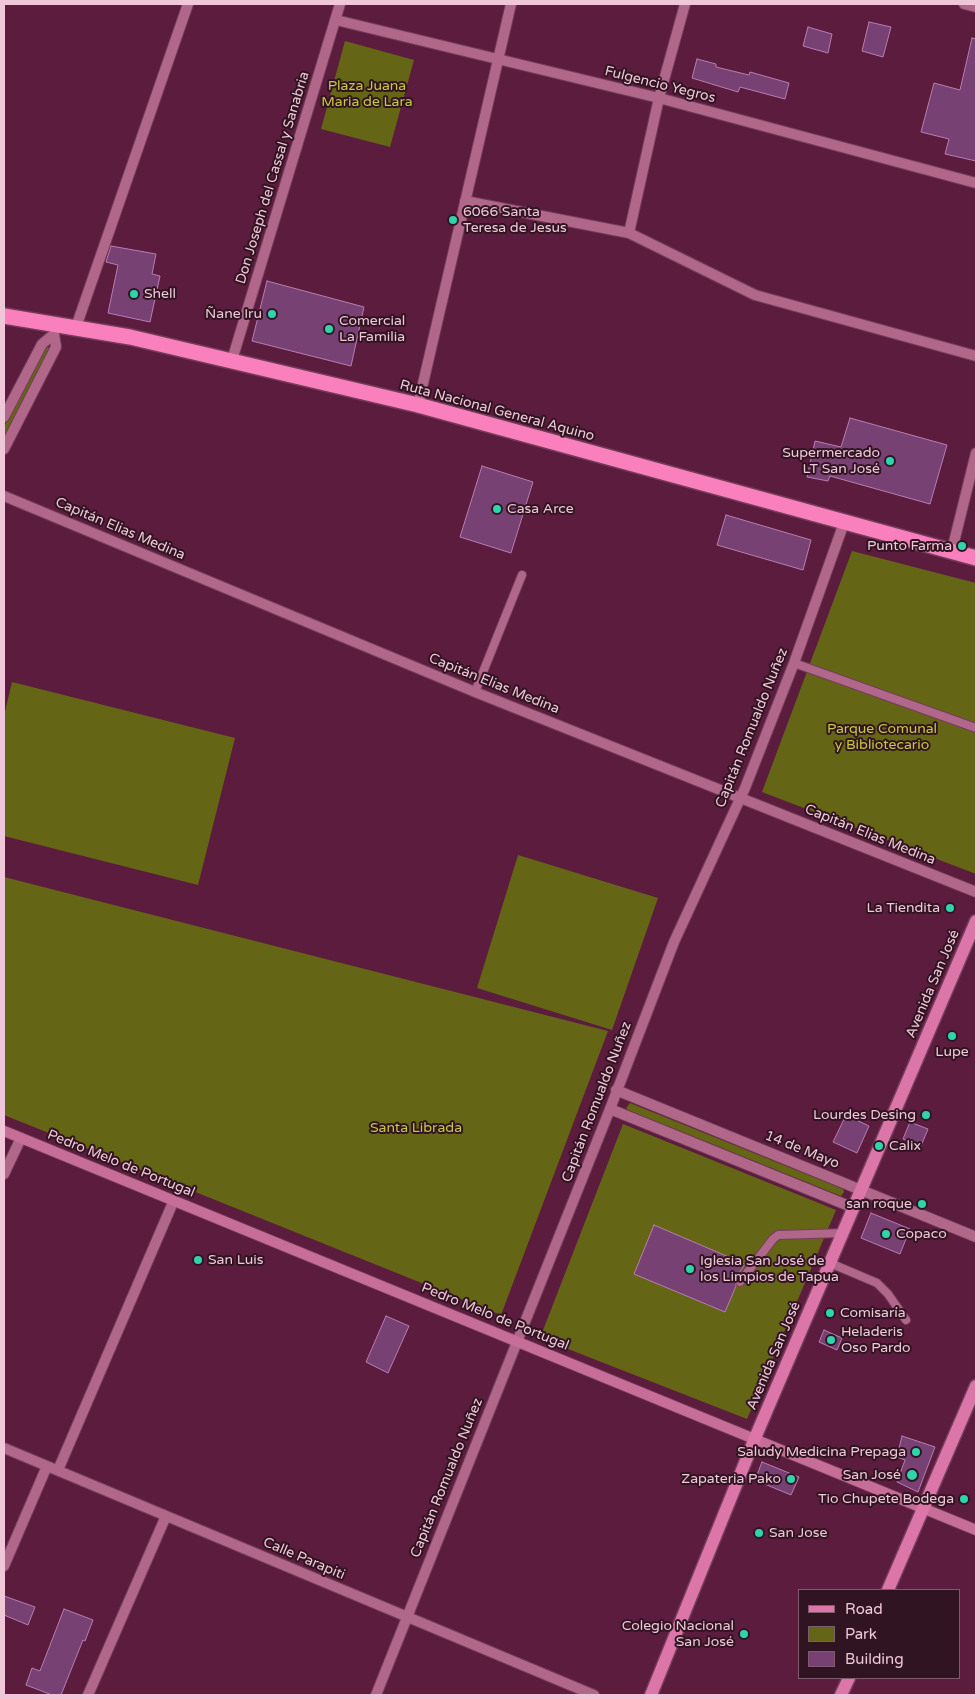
<!DOCTYPE html>
<meta charset="utf-8">
<style>
body{margin:0}
#map{position:relative;width:980px;height:1699px;overflow:hidden;background:#5c1c3e;font-family:"Varela Round",sans-serif}
canvas{display:block}
.frame{position:absolute;inset:0;border:5px solid #f0c7d8;pointer-events:none}
.legend{position:absolute;left:798px;top:1589px;width:162px;height:90px;box-sizing:border-box;background:#311422;border:1px solid #7d5c6b;margin:0;padding:6px 9px;list-style:none;font-size:15px;color:#f0c7d8}
.legend li{display:flex;align-items:center;gap:10px;height:25px}
.legend b{width:25px;border:1px solid #7d5c6b}
</style>
<div id="map">
<canvas width="980" height="1699"></canvas>
<div class="frame"></div>
<ul class="legend">
<li><b style="height:6px;background:#dc76a8"></b>Road</li>
<li><b style="height:14px;background:#646616"></b>Park</li>
<li><b style="height:14px;background:#784173"></b>Building</li>
</ul>
</div>
<script>
const ctx = document.querySelector('canvas').getContext('2d');
ctx.lineJoin = 'round';
function paint(path, color) { ctx.fillStyle = color; ctx.fill(path, 'evenodd'); }
const poly = rows => new Path2D(rows.map(r => 'M' + r).join(''));
function stroke(path, color, width, dash) { ctx.strokeStyle = color; ctx.lineWidth = width; ctx.lineCap = dash ? 'butt' : 'round'; ctx.setLineDash(dash || []); ctx.stroke(path); }
function label(font, color, halo, rows, align = 'center') {
  ctx.font = font + ' "Varela Round",sans-serif'; ctx.lineWidth = 4; ctx.setLineDash([]); ctx.textBaseline = 'middle'; ctx.strokeStyle = halo; ctx.fillStyle = color; for (const [text, x, y, turn = 0] of rows) {
    ctx.save(); ctx.translate(x, y); ctx.rotate((+turn || 0) * Math.PI / 180); ctx.textAlign = isNaN(turn) ? turn : align; if (halo) ctx.strokeText(text, 0, 0); ctx.fillText(text, 0, 0); ctx.restore();
  }
}
paint(poly([
 [345,41,414,60,390,147,321,129],
 [45,346,50,348,4,440,4,427],
 [852,551,976,583,976,874,762,792],
 [12,682,235,738,198,885,4,836,4,716],
 [518,855,658,898,612,1030,477,988],
 [4,877,608,1031,501,1315,4,1115],
 [630,1103,843,1189,844,1192,841,1196,628,1110,626,1108],
 [623,1124,836,1210,747,1419,540,1338]
]), '#646616');
const building = poly([
 [869,22,891,27,883,57,862,51,869,22],
 [808,27,832,34,828,53,803,46,808,27],
 [972,38,976,39,976,161,945,154,949,139,921,132,934,83,960,90,972,38],
 [697,59,716,64,716,67,749,75,750,72,789,83,785,99,740,87,738,92,692,78,697,59],
 [111,246,156,254,152,274,160,276,150,322,108,313,118,265,106,262,111,246],
 [267,281,364,307,351,366,252,341,267,281],
 [850,418,947,445,930,504,830,476,828,481,807,477,815,441,841,447,850,418],
 [482,466,533,482,511,553,460,537,482,466],
 [726,515,811,540,803,570,717,545,726,515],
 [846,1115,869,1126,857,1153,833,1142,846,1115],
 [910,1122,928,1129,921,1146,903,1139,910,1122],
 [871,1213,910,1229,900,1254,861,1238,871,1213],
 [654,1225,745,1264,735,1279,736,1286,725,1312,634,1274,654,1225],
 [386,1316,409,1326,388,1373,366,1362,386,1316],
 [824,1330,842,1338,837,1350,819,1342,824,1330],
 [902,1436,935,1447,918,1492,897,1482,905,1460,897,1457,902,1436],
 [762,1462,799,1477,791,1495,755,1480,762,1462],
 [4,1596,35,1607,28,1625,4,1615,4,1596],
 [64,1609,93,1620,85,1641,83,1640,61,1695,52,1695,26,1685,32,1668,40,1671,64,1609]
]);
paint(building, '#784173');
stroke(building, '#b97db2', 1);
const lane = poly([
 [794,663,976,728],
 [475,692,522,575],
 [830,1263,877,1283,888,1294,906,1320],
 [740,1282,773,1239,778,1235,843,1233]
]);
const street = poly([
 [964,4,976,7],
 [336,20,659,98,976,183],
 [465,201,629,233,755,295,976,356],
 [629,233,659,98,685,4],
 [76,327,188,4],
 [232,360,340,4],
 [418,405,511,4],
 [4,417,42,344,54,334],
 [4,449,56,347,54,334],
 [4,496,475,692,976,892],
 [952,550,976,453],
 [616,1090,976,1237],
 [610,1109,854,1208],
 [4,1174,21,1138],
 [4,1448,594,1695],
 [58,1470,174,1200],
 [4,1566,47,1466],
 [88,1695,166,1516],
 [376,1695,610,1109,674,942,745,788,794,663,845,520]
]);
const secondary = poly([
 [4,1131,976,1530]
]);
const primary = poly([
 [888,1590,976,1386],
 [651,1695,755,1438,976,921],
 [841,1695,849,1678]
]);
const highway = poly([
 [4,316,130,337,418,405,976,558]
]);
stroke(lane, '#743c5b', 10);
stroke(street, '#743c5b', 12);
stroke(secondary, '#743c5b', 12);
stroke(primary, '#743c5b', 15);
stroke(highway, '#743c5b', 18);
stroke(lane, '#b06789', 8);
stroke(street, '#b06789', 10);
stroke(secondary, '#c66e98', 10);
stroke(primary, '#dc76a8', 12);
stroke(highway, '#f980bc', 15);
for (const [x, y, r, color] of [
 [453,220,5,"#2ed4ab"],
 [134,294,5,"#2ed4ab"],
 [272,314,5,"#2ed4ab"],
 [329,329,5,"#2ed4ab"],
 [890,461,5,"#2ed4ab"],
 [497,509,5,"#2ed4ab"],
 [962,546,5,"#2ed4ab"],
 [950,908,5,"#2ed4ab"],
 [952,1036,5,"#2ed4ab"],
 [926,1115,5,"#2ed4ab"],
 [879,1146,5,"#2ed4ab"],
 [922,1204,5,"#2ed4ab"],
 [886,1234,5,"#2ed4ab"],
 [198,1260,5,"#2ed4ab"],
 [690,1269,5,"#2ed4ab"],
 [830,1313,5,"#2ed4ab"],
 [831,1340,5,"#2ed4ab"],
 [916,1452,5,"#2ed4ab"],
 [912,1475,6,"#2ed4ab"],
 [791,1479,5,"#2ed4ab"],
 [964,1499,5,"#2ed4ab"],
 [759,1533,5,"#2ed4ab"],
 [744,1634,5,"#2ed4ab"]
]) { const dot = new Path2D(); dot.arc(x, y, r, 0, 2 * Math.PI); ctx.fillStyle = color; ctx.fill(dot); stroke(dot, '#311422', 2); }
label('14px', '#f0c7d8', '#311422', [
 ["Fulgencio Yegros",660,85,14],
 ["Don Joseph del Cassal y Sanabria",273,178,-73],
 ["Ruta Nacional General Aquino",497,411,15],
 ["Capitán Elias Medina",120,529,23],
 ["Capitán Elias Medina",494,684,22],
 ["Capitán Romualdo Nuñez",752,728,-68],
 ["Capitán Elias Medina",870,835,22],
 ["Avenida San José",933,984,-67],
 ["Capitán Romualdo Nuñez",597,1102,-69],
 ["14 de Mayo",802,1150,22],
 ["Pedro Melo de Portugal",121,1164,22],
 ["Pedro Melo de Portugal",495,1317,22],
 ["Avenida San José",774,1356,-67],
 ["Capitán Romualdo Nuñez",447,1478,-68],
 ["Calle Parapiti",304,1559,23]
]);
label('14px', '#c7ca39', '#311422', [
 ["Plaza Juana",367,86],
 ["Maria de Lara",367,102],
 ["Parque Comunal",882,729],
 ["y Bibliotecario",882,745],
 ["Santa Librada",416,1128]
]);
label('14px', '#f0c7d8', '#311422', [
 ["6066 Santa",463,212],
 ["Teresa de Jesus",463,228],
 ["Shell",144,294],
 ["Ñane Iru",262,314,"right"],
 ["Comercial",339,321],
 ["La Familia",339,337],
 ["Supermercado",880,453,"right"],
 ["LT San José",880,469,"right"],
 ["Casa Arce",507,509],
 ["Punto Farma",952,546,"right"],
 ["La Tiendita",940,908,"right"],
 ["Lupe",952,1052,"center"],
 ["Lourdes Desing",916,1115,"right"],
 ["Calix",889,1146],
 ["san roque",912,1204,"right"],
 ["Copaco",896,1234],
 ["San Luis",208,1260],
 ["Iglesia San José de",700,1261],
 ["los Limpios de Tapua",700,1277],
 ["Comisaría",840,1313],
 ["Heladeris",841,1332],
 ["Oso Pardo",841,1348],
 ["Saludy Medicina Prepaga",906,1452,"right"],
 ["San José",901,1475,"right"],
 ["Zapateria Pako",781,1479,"right"],
 ["Tio Chupete Bodega",954,1499,"right"],
 ["San Jose",769,1533],
 ["Colegio Nacional",734,1626,"right"],
 ["San José",734,1642,"right"]
], 'left');
</script>
